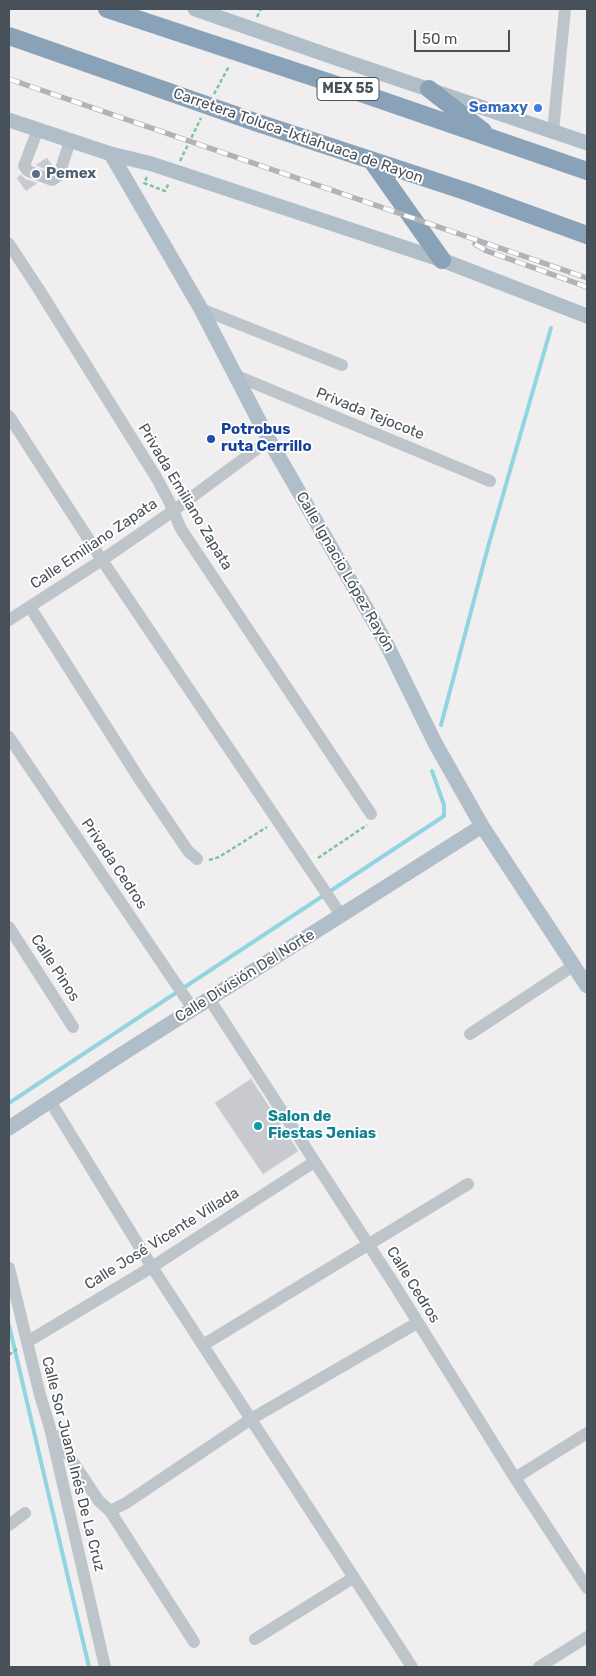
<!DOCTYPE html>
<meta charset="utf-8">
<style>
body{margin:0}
#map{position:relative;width:596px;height:1676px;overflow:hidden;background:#f0eeee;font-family:Rubik,sans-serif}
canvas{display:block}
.frame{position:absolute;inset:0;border:10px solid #485159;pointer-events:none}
.scale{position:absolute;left:414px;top:30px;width:96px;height:22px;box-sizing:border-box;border:2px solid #485159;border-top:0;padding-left:6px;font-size:15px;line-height:18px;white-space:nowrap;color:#485159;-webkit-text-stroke:4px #fff;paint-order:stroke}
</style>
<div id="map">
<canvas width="596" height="1676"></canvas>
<div class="frame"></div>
<div class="scale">50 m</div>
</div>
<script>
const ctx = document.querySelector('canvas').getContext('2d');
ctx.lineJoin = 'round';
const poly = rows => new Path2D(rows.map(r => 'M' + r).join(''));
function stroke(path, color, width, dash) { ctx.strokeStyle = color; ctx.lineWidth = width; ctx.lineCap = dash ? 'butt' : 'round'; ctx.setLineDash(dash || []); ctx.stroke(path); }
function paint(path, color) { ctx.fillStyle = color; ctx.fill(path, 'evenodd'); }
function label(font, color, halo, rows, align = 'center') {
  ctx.font = font + ' Rubik,sans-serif'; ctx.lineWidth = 4; ctx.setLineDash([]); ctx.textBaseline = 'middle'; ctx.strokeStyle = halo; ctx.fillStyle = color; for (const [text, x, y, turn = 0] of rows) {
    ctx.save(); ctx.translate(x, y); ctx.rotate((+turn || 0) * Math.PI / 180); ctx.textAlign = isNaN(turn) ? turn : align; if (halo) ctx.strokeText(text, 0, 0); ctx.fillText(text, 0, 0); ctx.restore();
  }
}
stroke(poly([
 [441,725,488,547,551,328],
 [9,1103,444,816,444,805,432,771],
 [9,1325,89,1667]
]), '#92d4e2', 4);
const building = poly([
 [47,158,53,167,51,171,36,165,47,158],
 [21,175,25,179,37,183,26,191,17,178,21,175],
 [251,1079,298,1151,263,1174,215,1103,251,1079]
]);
paint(building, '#c9cad0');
stroke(building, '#d2d4d9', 1);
stroke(poly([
 [257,17,261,9],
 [214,94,229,66],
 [180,161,201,118],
 [147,177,144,183,165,191,169,183],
 [318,858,367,825],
 [209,860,219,857,267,827],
 [9,1355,17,1349]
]), '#7cc49e', 2.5, [4, 2.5]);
stroke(poly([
 [38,129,24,166,28,171,52,180,59,175,70,141],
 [553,131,565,9],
 [9,244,38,288,156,477,169,501,181,529,371,814],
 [201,309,342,365],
 [237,376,490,481],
 [9,416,102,560,341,915],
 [30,607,140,780,188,851,197,859],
 [9,620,102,560,173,511,269,440],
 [9,737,193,1009],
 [9,927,73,1027],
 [210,1000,394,1284,515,1478,587,1588],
 [470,1034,573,966],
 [50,1101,152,1267,412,1667],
 [9,1268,40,1395,50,1428,105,1667],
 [27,1342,152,1267,314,1162],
 [203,1345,468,1184],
 [56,1436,98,1500,110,1511,194,1642],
 [515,1478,587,1433],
 [110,1511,126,1503,251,1419,417,1323],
 [9,1525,25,1513],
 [255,1639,353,1578],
 [539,1667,587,1637]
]), '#bdc5cb', 12);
stroke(poly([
 [195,9,330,56,587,143],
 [9,120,111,154,152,164,442,260,587,316],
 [111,154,201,309,269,440,385,641,435,743,482,826,587,986],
 [9,1128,122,1054,482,826]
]), '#b0beca', 15);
stroke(poly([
 [107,9,352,90,587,171],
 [9,36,252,121,468,192,587,235],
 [429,89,483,131],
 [372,161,442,260]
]), '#8aa2b8', 18);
const rail = poly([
 [9,79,587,278],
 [475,244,487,251,587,287]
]);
stroke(rail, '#b0b3b7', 5.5);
stroke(rail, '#fff', 4, [11]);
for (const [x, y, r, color] of [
 [538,108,5,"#3f7fe0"],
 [36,174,5,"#5c6f8a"],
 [211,439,5,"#1a4fb4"],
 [258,1126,5,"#0f9aa8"]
]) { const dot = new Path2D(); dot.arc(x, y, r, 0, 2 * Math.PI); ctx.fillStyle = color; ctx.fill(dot); stroke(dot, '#fff', 2); }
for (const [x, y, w] of [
 [348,89,62]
]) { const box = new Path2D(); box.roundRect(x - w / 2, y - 11.5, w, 23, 4); ctx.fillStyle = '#fff'; ctx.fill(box); stroke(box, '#485159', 1); }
label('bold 14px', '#485159', null, [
 ["MEX 55",348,89]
]);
label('bold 15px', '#366cbe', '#fff', [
 ["Semaxy",528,108]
], 'right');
label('15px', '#485159', '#fff', [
 ["Carretera Toluca-Ixtlahuaca de Rayon",298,136,19],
 ["Privada Tejocote",370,414,22],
 ["Privada Emiliano Zapata",185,497,59],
 ["Calle Emiliano Zapata",94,544,-34],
 ["Calle Ignacio López Rayón",345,572,60],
 ["Privada Cedros",114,864,56],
 ["Calle Pinos",55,968,57],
 ["Calle División Del Norte",245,976,-32],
 ["Calle José Vicente Villada",162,1239,-32],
 ["Calle Cedros",413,1285,58],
 ["Calle Sor Juana Inés De La Cruz",73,1464,76]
]);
label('bold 15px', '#4e5e75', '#fff', [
 ["Pemex",46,174]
], 'left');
label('bold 15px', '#164399', '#fff', [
 ["Potrobus",221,430],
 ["ruta Cerrillo",221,447]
], 'left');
label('bold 15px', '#0d838f', '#fff', [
 ["Salon de",268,1117],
 ["Fiestas Jenias",268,1134]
], 'left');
</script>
